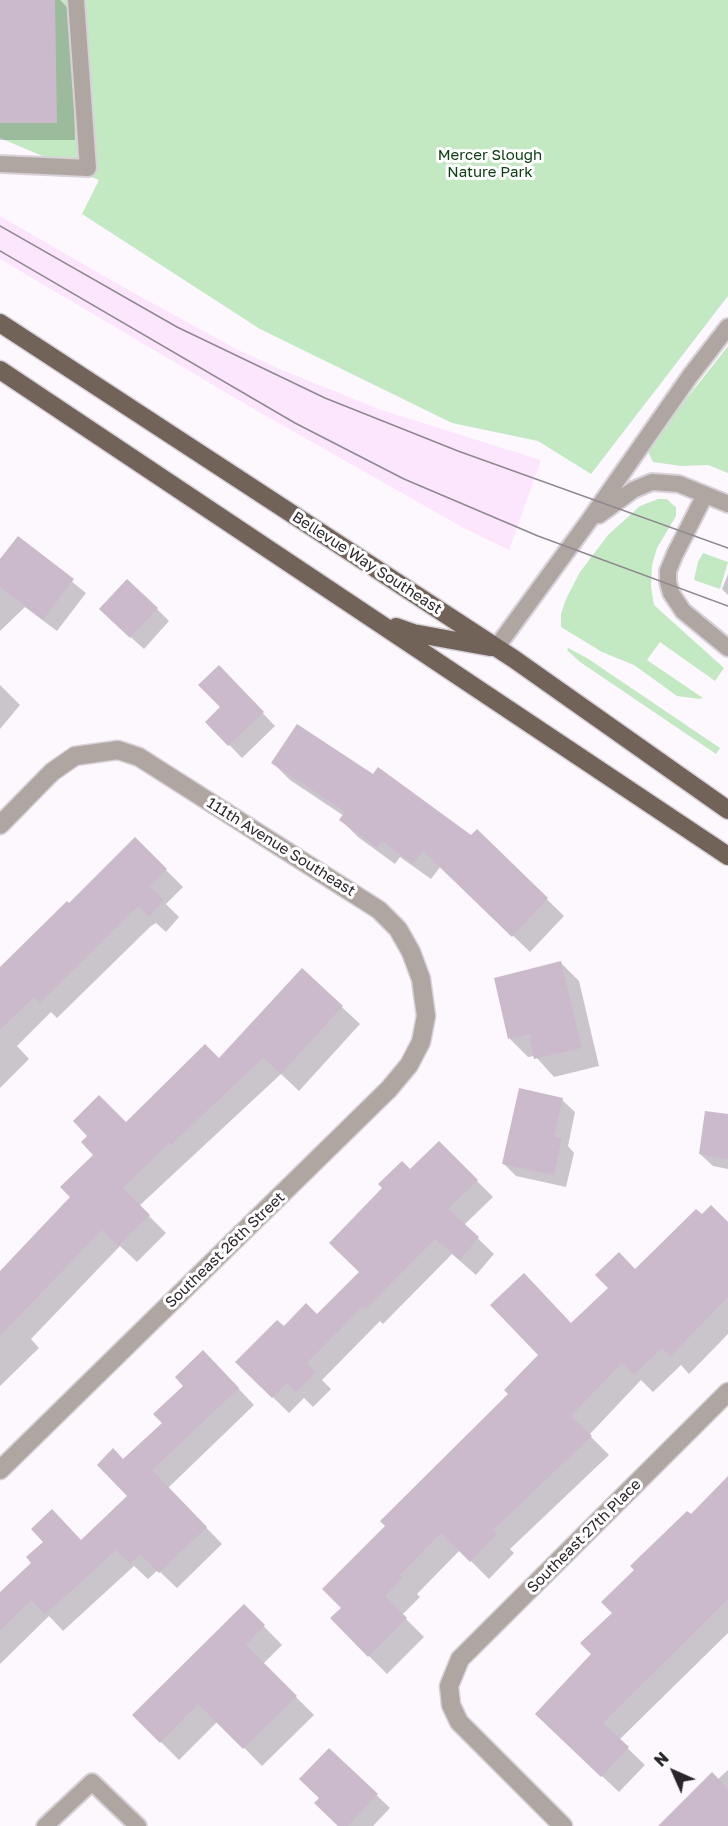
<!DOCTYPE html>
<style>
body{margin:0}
#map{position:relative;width:728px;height:1826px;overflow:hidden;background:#fdf7fe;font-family:"Golos Text",sans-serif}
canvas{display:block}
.north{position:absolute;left:644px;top:1742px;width:60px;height:60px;-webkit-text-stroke:4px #fff;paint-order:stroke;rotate:315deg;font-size:16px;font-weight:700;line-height:24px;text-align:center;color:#2a242b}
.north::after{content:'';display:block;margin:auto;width:21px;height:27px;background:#2a242b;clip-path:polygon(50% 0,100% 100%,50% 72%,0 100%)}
</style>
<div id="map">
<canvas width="728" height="1826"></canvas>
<div class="north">N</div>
</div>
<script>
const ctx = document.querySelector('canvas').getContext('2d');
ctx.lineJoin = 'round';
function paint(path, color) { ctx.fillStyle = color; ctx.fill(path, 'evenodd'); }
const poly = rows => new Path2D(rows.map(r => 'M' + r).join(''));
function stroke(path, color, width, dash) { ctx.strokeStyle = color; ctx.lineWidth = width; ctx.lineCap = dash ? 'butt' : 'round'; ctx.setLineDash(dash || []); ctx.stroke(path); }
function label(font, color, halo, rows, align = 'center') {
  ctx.font = font + ' "Golos Text",sans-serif'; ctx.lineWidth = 6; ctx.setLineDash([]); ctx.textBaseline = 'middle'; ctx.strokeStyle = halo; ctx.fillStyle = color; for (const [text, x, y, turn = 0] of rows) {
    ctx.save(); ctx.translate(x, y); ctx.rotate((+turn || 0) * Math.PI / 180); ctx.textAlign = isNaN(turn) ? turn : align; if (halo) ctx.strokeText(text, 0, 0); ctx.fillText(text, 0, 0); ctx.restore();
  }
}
paint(poly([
 [0,216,116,283,238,350,282,370,381,410,541,460,509,550,462,527,259,412,0,259]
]), '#fce6fe');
paint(poly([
 [0,0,728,0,728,296,591,474,538,441,452,423,260,329,82,214,99,180,0,138],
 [728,346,728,473,708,465,681,466,653,462,649,454,650,445],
 [658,499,667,499,672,504,676,507,676,516,657,548,652,565,651,587,654,605,724,668,715,681,660,642,647,660,703,698,699,699,677,696,634,665,602,652,561,627,561,614,566,599,580,572,608,535,640,506],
 [703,553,728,562,720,589,694,580,698,562],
 [568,648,587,658,720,748,716,754,580,662,567,650]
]), '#c3e9c3');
paint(poly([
 [0,0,60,0,72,12,75,140,0,140],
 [18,538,86,593,57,631,25,607,0,631,0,562],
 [728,574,728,595,722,589],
 [157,609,169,621,144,649,114,622],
 [231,680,275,726,242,758,207,722,222,707],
 [0,685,20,705,0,729],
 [273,763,471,837,477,831,564,916,530,952,441,866,431,879,400,857,395,864,358,837,341,820,344,816,290,780],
 [135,839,183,887,166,904,179,917,166,932,156,923,151,926,57,1018,51,1012,17,1046,29,1059,0,1088,0,969,69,905],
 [561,963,579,981,599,1066,554,1077,535,1056,528,1057,510,1039,496,979],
 [302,970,360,1024,299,1091,281,1074,139,1206,166,1233,137,1262,120,1246,31,1339,39,1348,0,1386,0,1294,126,1124,219,1060],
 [562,1100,575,1112,568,1146,574,1153,566,1187,516,1176,503,1163],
 [728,1116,728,1169,713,1166,700,1154],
 [439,1143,493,1197,464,1225,494,1254,476,1275,452,1254,383,1324,380,1321,322,1380,331,1389,313,1407,304,1398,289,1413,237,1362,284,1328,317,1316,361,1272,410,1171],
 [702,1217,728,1224,728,1334,689,1374,681,1365,653,1392,641,1380,589,1435,609,1455,510,1549,514,1553,489,1579,460,1550,417,1594,420,1597,402,1615,424,1637,387,1674,332,1619,343,1608,387,1526,572,1325],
 [220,1369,254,1405,168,1488,222,1544,177,1588,158,1570,148,1579,134,1566,63,1631,49,1616,0,1664,0,1594,82,1542,129,1496,123,1461],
 [728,1478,728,1633,619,1740,645,1765,619,1792,554,1731,614,1613,691,1516],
 [244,1606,282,1645,263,1664,314,1715,262,1766,218,1721,179,1760,134,1715],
 [329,1750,390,1808,373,1826,340,1826,321,1799],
 [728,1770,728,1826,660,1826,717,1780]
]), '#0003');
paint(poly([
 [0,0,55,0,57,123,0,123],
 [18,536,74,579,43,620,0,587,0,559],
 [127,579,158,608,130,638,99,609],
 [219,665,264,712,228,746,205,722,220,707,198,685],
 [297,724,373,774,378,767,471,835,477,829,548,898,512,937,423,851,413,864,382,841,377,848,339,820,345,812,271,763],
 [135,837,167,869,150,886,164,900,149,917,139,907,134,910,40,1003,34,997,0,1030,0,967,67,901,69,903],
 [561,961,582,1048,534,1059,530,1041,531,1034,508,1039,494,978],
 [302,968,343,1006,281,1074,263,1058,171,1145,169,1143,123,1188,150,1215,118,1246,102,1230,0,1336,0,1271,70,1197,60,1187,93,1155,81,1142,87,1136,73,1121,99,1095,126,1122,205,1044,219,1058],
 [519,1088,563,1098,554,1137,562,1138,554,1175,502,1164],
 [705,1111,728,1114,728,1159,699,1154],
 [439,1141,478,1180,448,1209,479,1237,460,1260,435,1239,366,1309,363,1306,307,1363,316,1372,296,1392,287,1383,272,1398,235,1362,277,1320,284,1326,306,1303,317,1314,359,1272,329,1243,382,1188,378,1184,402,1161,410,1169],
 [711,1205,728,1222,728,1297,670,1357,662,1348,634,1375,622,1363,571,1416,592,1436,493,1530,497,1534,470,1562,441,1533,400,1575,403,1578,385,1596,407,1618,368,1657,330,1618,341,1608,322,1589,385,1526,380,1521,508,1394,504,1390,538,1355,490,1305,524,1273,571,1323,608,1288,595,1275,619,1252,635,1269,696,1209,702,1214],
 [203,1350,239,1388,152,1470,207,1527,159,1573,140,1554,130,1564,116,1550,45,1615,31,1600,0,1631,0,1592,31,1563,26,1557,43,1542,31,1529,52,1509,81,1540,127,1496,97,1465,113,1448,123,1459,162,1423,153,1414,183,1386,175,1377],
 [728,1476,728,1599,603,1723,629,1747,601,1777,535,1714,591,1654,580,1643,612,1613,601,1602,634,1570,630,1566,687,1511,691,1514],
 [244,1604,265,1625,246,1645,297,1696,243,1749,198,1704,160,1743,132,1715],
 [329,1748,378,1794,348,1826,338,1826,314,1803,319,1798,299,1779],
 [712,1772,728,1789,728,1826,658,1826]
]), '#cabacc');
const lane = poly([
 [0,164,88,168,76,0],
 [705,495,675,554,668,571,668,582,671,593,683,611,728,648],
 [599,515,633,490,652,482,679,484,728,504],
 [496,648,588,522,690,376,728,327],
 [45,1826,92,1782,138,1826]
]);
const street = poly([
 [0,825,52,772,75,756,118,750,139,757,379,910,398,929,411,952,421,979,426,1016,421,1042,409,1065,389,1089,0,1470],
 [563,1826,459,1722,451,1705,449,1686,460,1659,728,1392]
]);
const primary = poly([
 [0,323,514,659,728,810],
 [0,370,728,856],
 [396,627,413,633,490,647]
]);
stroke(lane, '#d7d1d8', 20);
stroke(street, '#d7d1d8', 21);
stroke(primary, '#d7d1d8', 21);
stroke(lane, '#b0a6a1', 16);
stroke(street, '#b0a6a1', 18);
stroke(primary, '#726359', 18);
stroke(poly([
 [0,226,177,327,325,398,458,451,728,548],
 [0,251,295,423,404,479,538,536,728,606]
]), '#8e888f', 1.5);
label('15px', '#0c4012', '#fff', [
 ["Mercer Slough",490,155],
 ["Nature Park",490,172]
]);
label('15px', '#2a242b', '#fff', [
 ["Bellevue Way Southeast",367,563,33],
 ["111th Avenue Southeast",281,847,32],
 ["Southeast 26th Street",225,1250,-44],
 ["Southeast 27th Place",584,1536,-45]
]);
</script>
